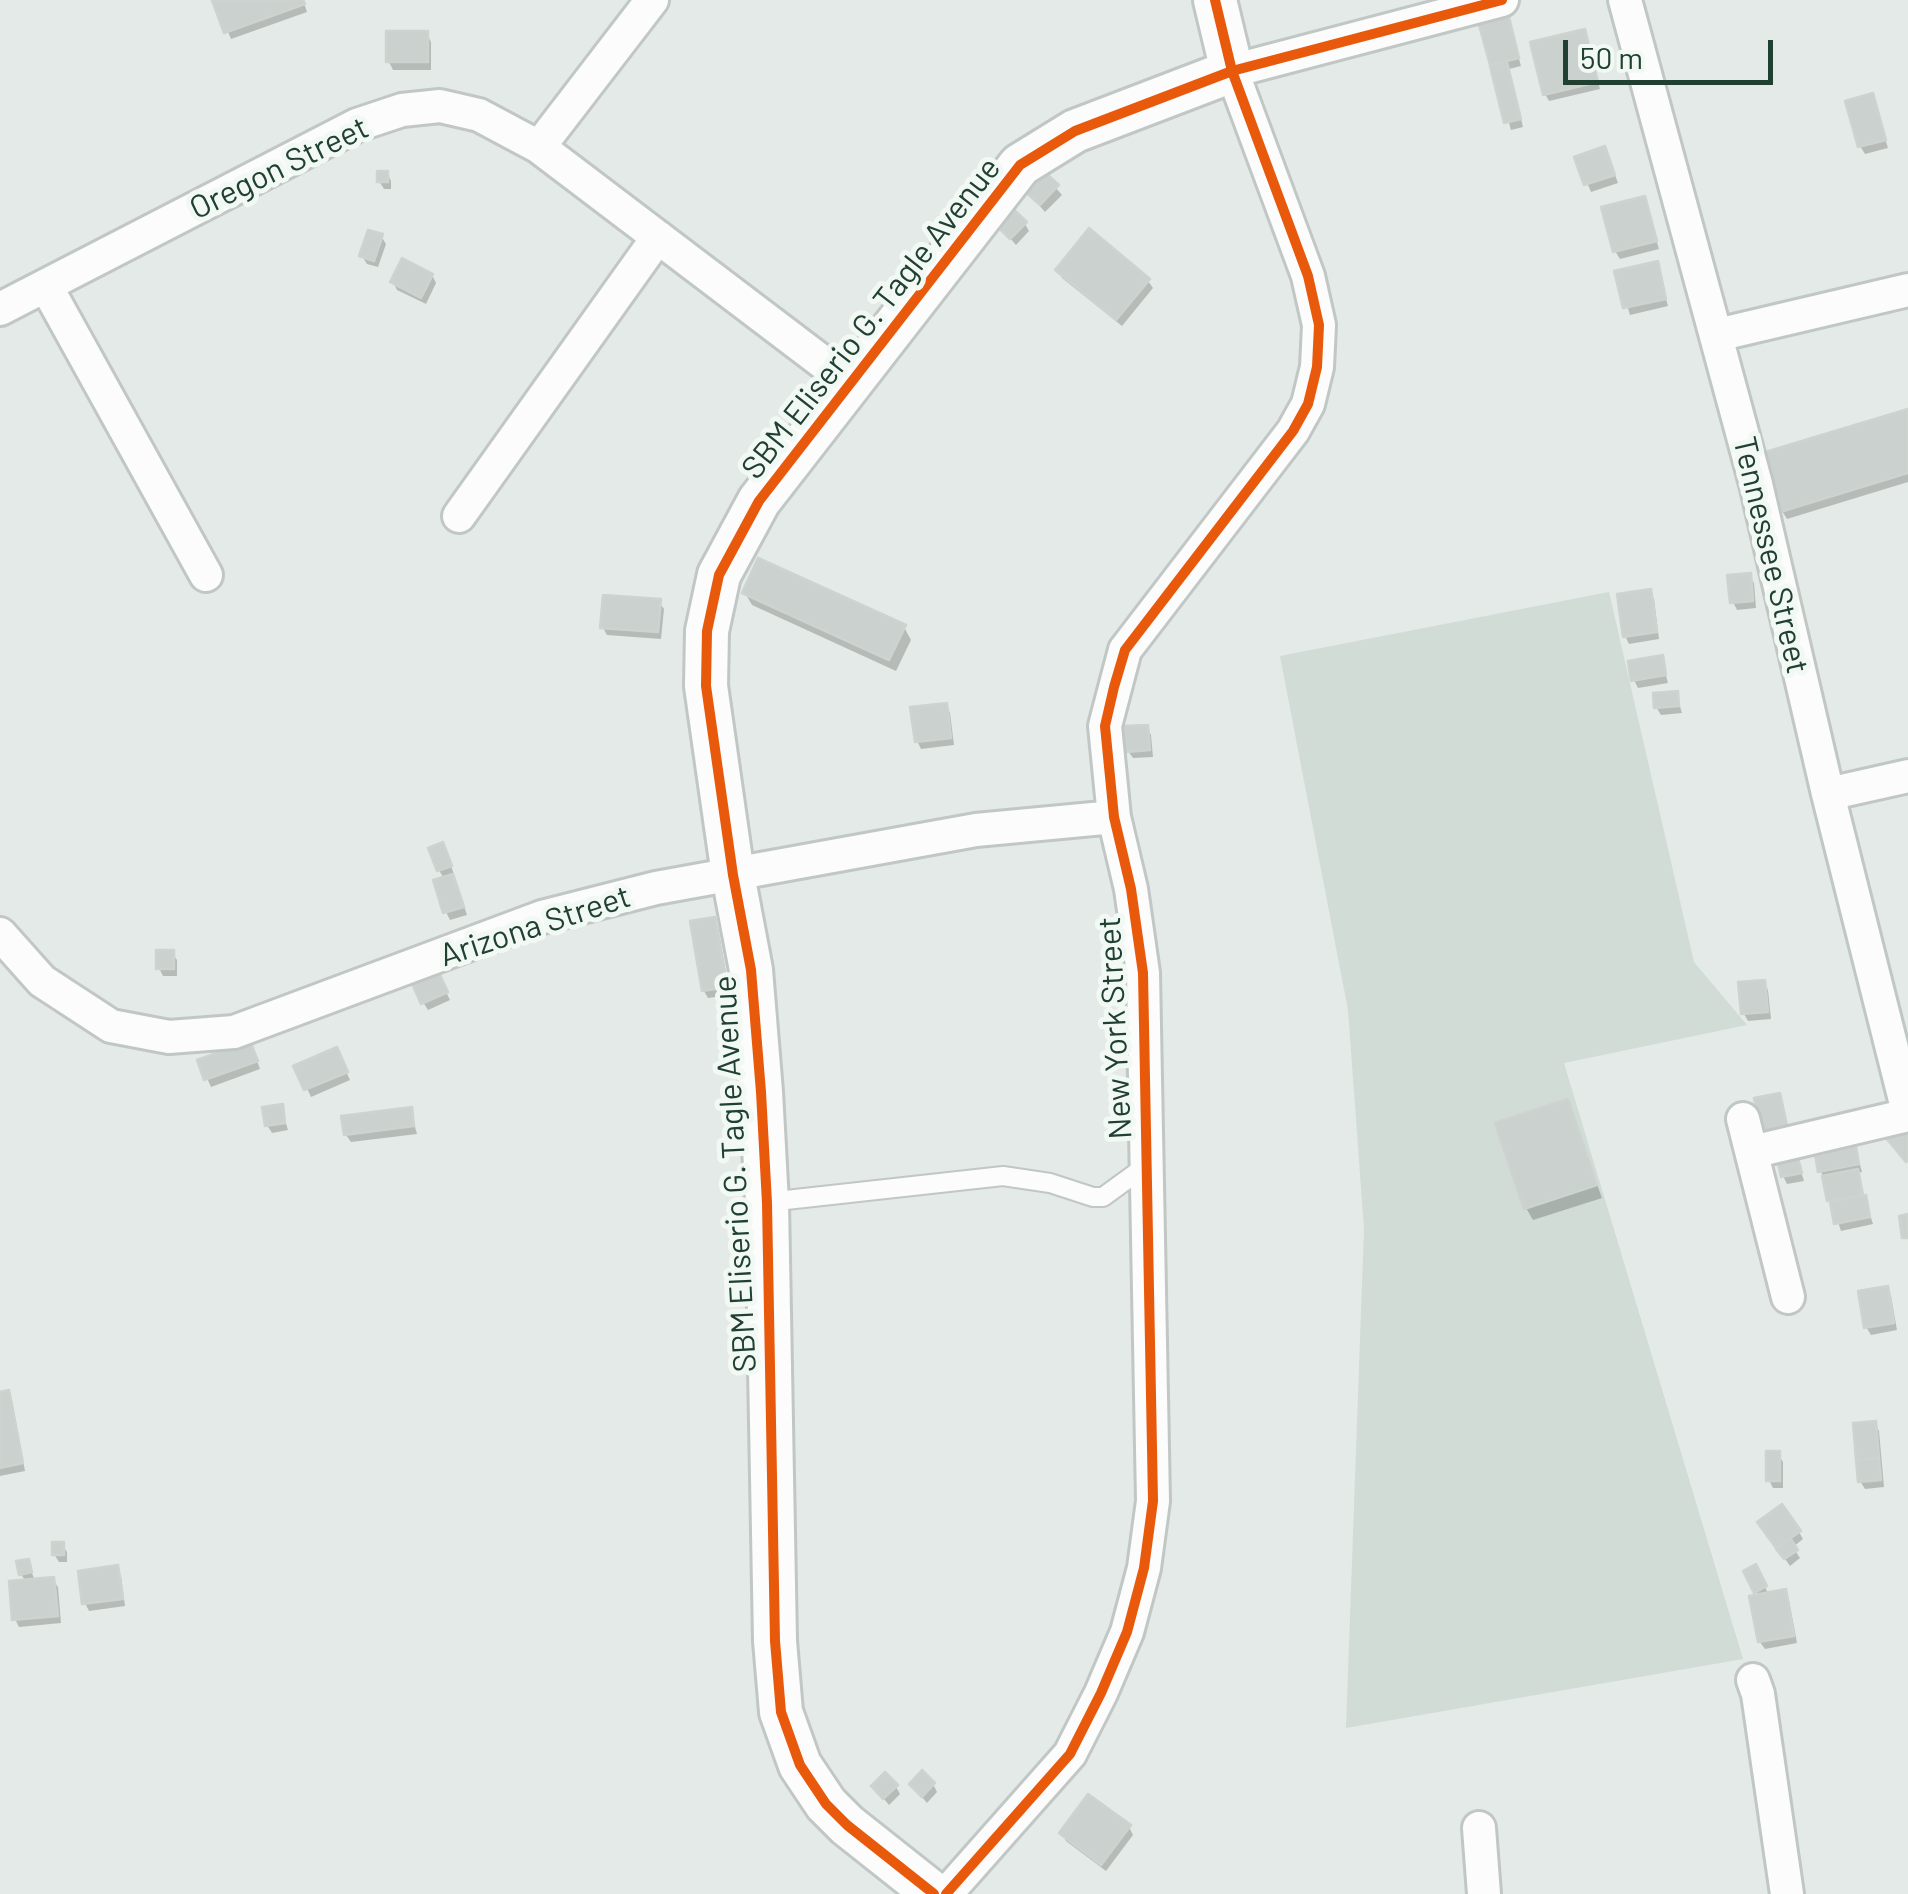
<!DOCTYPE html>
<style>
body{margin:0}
#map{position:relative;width:1908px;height:1894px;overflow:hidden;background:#e4eae7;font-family:Barlow,sans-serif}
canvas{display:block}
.scale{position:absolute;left:1563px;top:40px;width:210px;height:45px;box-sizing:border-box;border:5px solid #204031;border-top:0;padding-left:12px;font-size:30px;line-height:35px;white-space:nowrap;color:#204031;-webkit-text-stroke:8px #f2f9f4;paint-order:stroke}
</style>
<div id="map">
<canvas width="1908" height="1894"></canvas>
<div class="scale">50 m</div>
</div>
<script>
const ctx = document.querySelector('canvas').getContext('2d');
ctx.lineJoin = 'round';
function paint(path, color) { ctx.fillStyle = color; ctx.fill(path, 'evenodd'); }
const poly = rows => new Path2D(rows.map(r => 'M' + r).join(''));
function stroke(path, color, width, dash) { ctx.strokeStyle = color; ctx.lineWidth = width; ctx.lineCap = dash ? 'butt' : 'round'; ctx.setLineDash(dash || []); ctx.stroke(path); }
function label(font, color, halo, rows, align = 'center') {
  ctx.font = font + ' Barlow,sans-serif'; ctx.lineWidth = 10; ctx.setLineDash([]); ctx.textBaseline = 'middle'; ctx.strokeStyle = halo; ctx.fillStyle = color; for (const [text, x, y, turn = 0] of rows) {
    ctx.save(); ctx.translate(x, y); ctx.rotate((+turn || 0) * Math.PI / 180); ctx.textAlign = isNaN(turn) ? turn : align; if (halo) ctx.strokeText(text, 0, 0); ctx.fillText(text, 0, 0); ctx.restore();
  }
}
paint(poly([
 [1609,592,1694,962,1747,1025,1564,1063,1743,1659,1346,1728,1364,1229,1348,1010,1280,656]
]), '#d1dcd6');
paint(poly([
 [215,0,303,0,307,12,231,39],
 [1508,20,1521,66,1509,69,1523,127,1511,130,1482,27],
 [1584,32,1600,89,1549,101,1545,94],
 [427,34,431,42,431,70,393,70,389,62],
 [1872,96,1888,148,1865,154,1860,146],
 [1608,156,1618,183,1591,192,1577,159],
 [1041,171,1062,195,1045,212,1024,188],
 [387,173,391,181,391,189,384,189,379,181],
 [1644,199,1659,249,1620,259,1615,251],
 [995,221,1025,224,1029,231,1016,245],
 [381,236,386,244,378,267,367,264,362,256],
 [1656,264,1668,306,1630,315,1617,273],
 [1058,270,1148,281,1153,288,1122,326,1062,278],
 [432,275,436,283,426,304,397,290,393,282],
 [1908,411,1908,482,1787,519,1782,511],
 [1749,576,1754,583,1756,608,1737,610,1733,602],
 [1649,592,1654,599,1659,639,1629,644,1625,636],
 [745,593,904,627,911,640,896,671,752,605],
 [659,602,664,609,661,639,607,635,603,628],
 [1661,658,1668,683,1638,688,1634,680],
 [1676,693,1682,713,1661,715,1656,707],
 [946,705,950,713,954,745,921,749,917,741],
 [1147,728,1151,735,1153,757,1133,758,1128,751],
 [447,853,467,915,450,920,446,912,444,879,439,870],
 [714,920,718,927,730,995,708,998,704,991],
 [172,953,177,960,177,976,163,976,159,968],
 [439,978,450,1000,428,1010,423,1002],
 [1764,982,1768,990,1771,1019,1748,1021,1744,1014],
 [254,1052,260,1069,211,1087,200,1062],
 [340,1058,350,1080,311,1097,297,1067],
 [1567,1102,1602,1198,1533,1220,1526,1208],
 [281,1107,288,1130,272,1133,267,1125],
 [410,1109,417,1134,351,1142,346,1135],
 [1853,1138,1862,1172,1857,1173,1873,1224,1841,1231,1821,1171],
 [1796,1156,1804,1181,1787,1184,1783,1176],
 [1887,1289,1891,1296,1897,1330,1871,1335,1866,1327],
 [8,1393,12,1400,25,1471,0,1476,0,1394],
 [1875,1424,1879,1431,1884,1487,1865,1489,1860,1481],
 [1778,1454,1783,1462,1783,1488,1773,1488,1769,1480],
 [1765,1530,1799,1532,1803,1539,1793,1547,1800,1558,1790,1566],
 [62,1545,67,1552,67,1562,59,1562,54,1554],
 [28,1562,35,1581,53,1580,58,1587,61,1623,19,1627,15,1619,26,1582,21,1574],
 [1755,1567,1769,1595,1784,1592,1789,1600,1797,1643,1765,1649,1760,1642,1759,1597,1746,1572],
 [117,1568,121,1576,125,1606,89,1611,85,1603],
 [933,1784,937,1792,927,1803,912,1785],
 [874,1787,896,1787,900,1794,889,1805],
 [1129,1827,1133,1835,1106,1871,1066,1841,1062,1833]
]), '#0003');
const building = poly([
 [212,0,303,0,305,4,224,33,212,0],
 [1509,17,1519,58,1490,65,1479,25,1509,17],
 [1585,29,1598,82,1543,95,1530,42,1585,29],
 [386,31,428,31,428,62,386,62,386,31],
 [1507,62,1521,119,1504,123,1490,66,1507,62],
 [1873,93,1886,140,1858,147,1845,101,1873,93],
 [1605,146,1615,175,1584,185,1574,157,1605,146],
 [1040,168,1059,185,1040,205,1021,188,1040,168],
 [377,171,388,171,388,182,377,182,377,171],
 [1645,196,1657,241,1613,252,1601,207,1645,196],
 [1009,205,1027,222,1010,239,992,221,1009,205],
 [1089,228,1150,279,1116,320,1055,270,1089,228],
 [368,230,383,234,374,261,359,256,368,230],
 [402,258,433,274,421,298,390,282,402,258],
 [1658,261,1666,299,1623,308,1614,271,1658,261],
 [1908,409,1908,473,1780,512,1762,453,1908,409],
 [758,558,906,625,889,660,742,593,758,558],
 [1751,573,1753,601,1730,603,1727,575,1751,573],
 [1651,589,1657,632,1623,637,1617,594,1651,589],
 [603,595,661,599,658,632,600,628,603,595],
 [1663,655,1666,675,1631,681,1628,661,1663,655],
 [1678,691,1679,706,1654,708,1653,693,1678,691],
 [947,703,951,738,915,742,910,707,947,703],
 [1148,725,1150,750,1126,752,1124,726,1148,725],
 [443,842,452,866,437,871,428,848,443,842],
 [453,874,464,907,443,913,433,880,453,874],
 [715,917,727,987,702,991,690,921,715,917],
 [156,950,174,950,174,969,156,969,156,950],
 [436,967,448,992,421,1004,410,979,436,967],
 [1765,980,1768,1012,1741,1014,1738,982,1765,980],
 [250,1041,258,1061,204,1080,197,1060,250,1041],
 [337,1047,348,1072,304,1090,293,1066,337,1047],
 [1780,1093,1788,1130,1762,1135,1754,1098,1780,1093],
 [1568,1099,1597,1185,1524,1209,1495,1123,1568,1099],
 [283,1104,285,1123,265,1126,262,1107,283,1104],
 [412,1107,414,1126,344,1135,341,1116,412,1107],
 [1908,1120,1908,1160,1906,1162,1886,1138,1908,1120],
 [1854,1135,1859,1164,1818,1172,1813,1143,1854,1135],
 [1797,1154,1802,1173,1781,1177,1777,1158,1797,1154],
 [1858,1169,1863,1195,1827,1201,1822,1176,1858,1169],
 [1866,1195,1870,1217,1834,1224,1830,1202,1866,1195],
 [1908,1214,1908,1238,1902,1238,1899,1216,1908,1214],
 [1888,1286,1894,1323,1864,1328,1858,1291,1888,1286],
 [9,1390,23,1463,0,1468,0,1392,9,1390],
 [1876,1421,1879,1458,1856,1460,1853,1423,1876,1421],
 [1766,1451,1780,1451,1780,1481,1766,1481,1766,1451],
 [1879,1458,1881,1480,1858,1482,1856,1460,1879,1458],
 [1782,1504,1801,1531,1776,1548,1757,1522,1782,1504],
 [1790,1538,1798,1550,1784,1559,1776,1549,1790,1538],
 [52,1542,64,1542,64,1555,52,1555,52,1542],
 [29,1559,32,1572,19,1575,16,1561,29,1559],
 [1756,1564,1767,1586,1754,1593,1743,1571,1756,1564],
 [118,1565,123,1599,82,1604,78,1571,118,1565],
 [54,1577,58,1616,12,1620,9,1581,54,1577],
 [1786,1589,1794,1636,1758,1642,1749,1596,1786,1589],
 [922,1770,935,1783,922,1797,909,1784,922,1770],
 [885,1772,898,1785,883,1799,871,1786,885,1772],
 [1088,1794,1131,1825,1101,1865,1059,1833,1088,1794]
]);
paint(building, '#cbd1ce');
stroke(building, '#cdd3cf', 2.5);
const service = poly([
 [768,1202,1003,1176,1050,1183,1093,1197,1103,1197,1147,1165]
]);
const minor = poly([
 [1625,0,1756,484,1828,794,1908,1112],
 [539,147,652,0],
 [46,286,206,575],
 [0,309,357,125,402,110,440,106,479,115,539,147,850,383],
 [1717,335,1908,290],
 [459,516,658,237],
 [1828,794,1908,776],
 [0,934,42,981,111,1026,169,1037,234,1032,542,917,656,888,976,830,1114,817],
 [1743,1119,1788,1297],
 [1752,1152,1908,1115],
 [1753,1680,1758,1694,1787,1894],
 [1479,1828,1484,1894],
 [946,1894,1070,1754,1101,1693,1127,1632,1144,1568,1153,1501,1143,973,1131,889,1114,817,1105,726,1125,650,1293,431,1308,404,1317,367,1319,325,1308,276,1232,71,1502,0]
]);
const tertiary = poly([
 [934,1894,847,1825,826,1804,800,1765,781,1712,775,1641,767,1203,761,1092,751,970,733,875,706,686,707,631,719,575,759,501,1020,165,1075,131,1232,71,1215,0]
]);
stroke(service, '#c1c7c4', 22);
stroke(minor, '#c1c7c4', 38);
stroke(tertiary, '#c1c7c4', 48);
stroke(service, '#fbfcfb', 18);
stroke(minor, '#fbfcfb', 32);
stroke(tertiary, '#fbfcfb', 42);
stroke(poly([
 [934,1894,847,1825,826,1804,800,1765,781,1712,775,1641,767,1203,761,1092,751,970,733,875,706,686,707,631,719,575,759,501,1020,165,1075,131,1232,71,1502,0],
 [946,1894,1070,1754,1101,1693,1127,1632,1144,1568,1153,1501,1143,973,1131,889,1114,817,1105,726,1114,687,1125,650,1293,431,1308,404,1317,367,1319,325,1308,276,1232,71,1215,0]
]), '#e8590c', 10);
label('32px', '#204031', '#f2f9f4', [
 ["Oregon Street",279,168,-26],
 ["SBM Eliserio G. Tagle Avenue",871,318,-52],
 ["Tennessee Street",1771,555,77],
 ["Arizona Street",535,926,-18],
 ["New York Street",1115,1028,-93],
 ["SBM Eliserio G. Tagle Avenue",735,1174,-93]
]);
</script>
